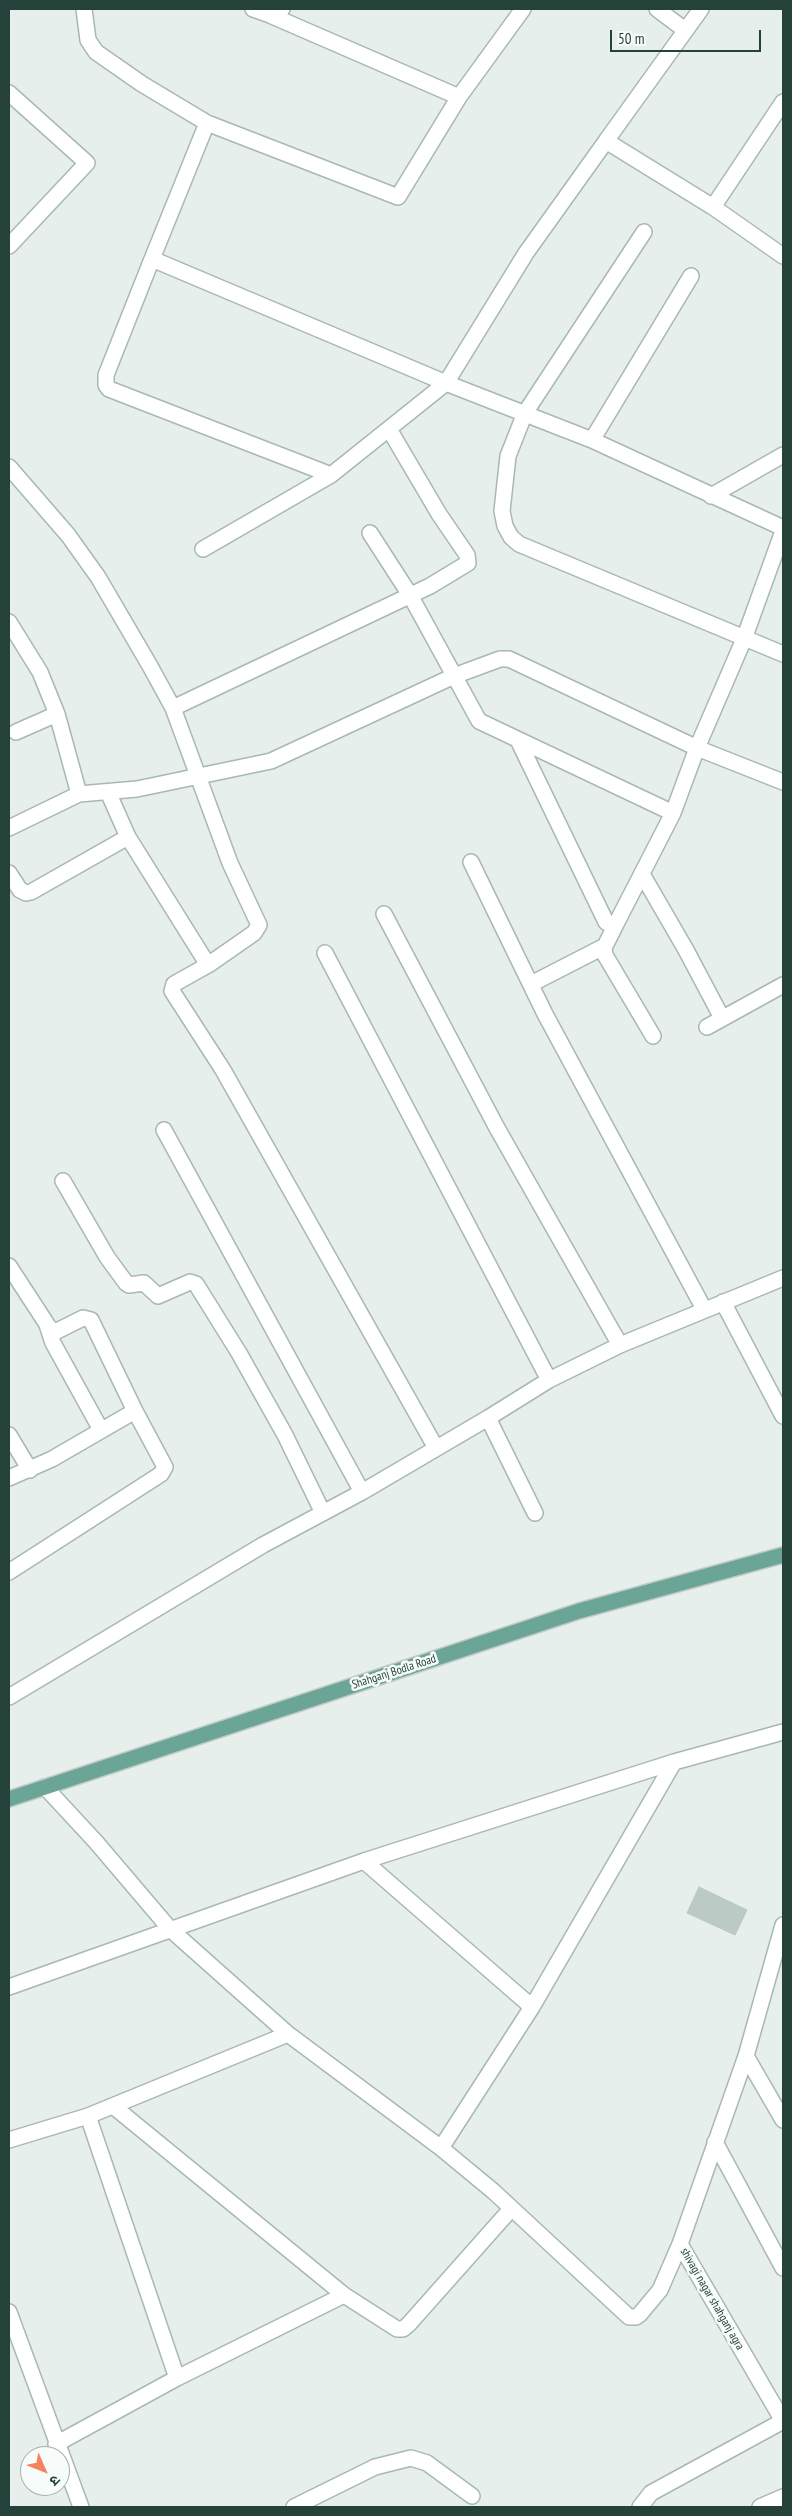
<!DOCTYPE html>
<meta charset="utf-8">
<style>
body{margin:0}
#map{position:relative;width:792px;height:2516px;overflow:hidden;background:#e6efeb;font-family:"PT Sans Narrow","Noto Sans Devanagari",sans-serif}
canvas{display:block}
.frame{position:absolute;inset:0;border:10px solid #24423a;pointer-events:none}
.north{position:absolute;left:20px;top:2446px;width:50px;height:50px;box-sizing:border-box;background:#f7fbf9;border:1px solid #a3b1ad;border-radius:50%;rotate:134deg;font-size:14px;font-weight:700;line-height:20px;text-align:center;color:#24423a}
.north::after{content:'';display:block;margin:auto;width:18px;height:22px;background:#f4845f;clip-path:polygon(50% 0,100% 100%,50% 72%,0 100%)}
.scale{position:absolute;left:610px;top:30px;width:151px;height:22px;box-sizing:border-box;border:2px solid #24423a;border-top:0;padding-left:6px;font-size:15px;line-height:18px;white-space:nowrap;color:#24423a;-webkit-text-stroke:4px #f7fbf9;paint-order:stroke}
</style>
<div id="map">
<canvas width="792" height="2516"></canvas>
<div class="frame"></div>
<div class="north">उ</div>
<div class="scale">50 m</div>
</div>
<script>
const ctx = document.querySelector('canvas').getContext('2d');
ctx.lineJoin = 'round';
function paint(path, color) { ctx.fillStyle = color; ctx.fill(path, 'evenodd'); }
const poly = rows => new Path2D(rows.map(r => 'M' + r).join(''));
function stroke(path, color, width, dash) { ctx.strokeStyle = color; ctx.lineWidth = width; ctx.lineCap = dash ? 'butt' : 'round'; ctx.setLineDash(dash || []); ctx.stroke(path); }
function label(font, color, halo, rows, align = 'center') {
  ctx.font = font + ' "PT Sans Narrow",sans-serif'; ctx.lineWidth = 5; ctx.setLineDash([]); ctx.textBaseline = 'middle'; ctx.strokeStyle = halo; ctx.fillStyle = color; for (const [text, x, y, turn = 0] of rows) {
    ctx.save(); ctx.translate(x, y); ctx.rotate((+turn || 0) * Math.PI / 180); ctx.textAlign = isNaN(turn) ? turn : align; if (halo) ctx.strokeText(text, 0, 0); ctx.fillText(text, 0, 0); ctx.restore();
  }
}
const building = poly([
 [699,1887,747,1910,735,1935,687,1913,699,1887]
]);
paint(building, '#bbcac4');
stroke(building, '#b8c9c2', 1);
const street = poly([
 [84,9,88,40,96,52,142,84,207,123],
 [253,9,270,15],
 [282,9,270,15,459,97],
 [523,9,459,97,398,197,207,123,152,259,446,383,592,440,783,528],
 [657,9,685,30],
 [701,9,606,141,713,207,783,256],
 [9,93,87,163,9,246],
 [713,207,783,102],
 [644,232,525,413,508,456,502,511,505,526,511,537,519,544,783,654],
 [152,259,106,375,106,385,109,389,331,475],
 [592,440,691,276],
 [9,467,68,535,98,577,150,666,173,708,230,863,259,925,254,933,208,965,174,984,172,991,223,1070,436,1448],
 [711,496,783,455],
 [370,533,410,595,479,721,673,813],
 [203,549,331,475,446,383,526,253,606,141],
 [9,622,40,672,57,714,79,794],
 [173,708,430,586,468,563,467,555,439,514,389,429],
 [16,732,57,714],
 [518,740,606,922,611,925,617,922,673,813,697,748,744,639,783,531],
 [108,792,128,837,208,965],
 [9,828,79,794,137,789,271,761,454,676,500,659,509,659,697,748,783,782],
 [471,862,545,1014,704,1309],
 [9,873,20,890,26,893,31,892,128,837],
 [642,874,686,950,722,1018],
 [384,914,497,1128,620,1345],
 [617,922,604,948,605,955,653,1036],
 [325,953,549,1380],
 [531,984,605,946],
 [707,1027,783,985],
 [164,1130,362,1492],
 [63,1181,107,1257,126,1283,129,1285,144,1283,158,1296,190,1282,196,1284,239,1353,285,1435,323,1513],
 [9,1266,50,1329,57,1331,83,1318,91,1320,135,1411,165,1467,161,1474,9,1572],
 [723,1302,783,1416],
 [47,1325,53,1343,101,1430],
 [488,1418,535,1513],
 [9,1435,30,1470],
 [9,1478,52,1459,135,1411],
 [9,1697,263,1545,362,1492,488,1418,549,1380,620,1345,783,1278],
 [45,1787,96,1842,170,1929,288,2034],
 [364,1861,532,2007],
 [783,1925,746,2056,783,2120],
 [9,1987,364,1861,674,1762,783,1732],
 [113,2106,344,2295,397,2329,403,2329,408,2325,511,2209],
 [88,2116,177,2378],
 [9,2140,88,2116,288,2034,441,2148,532,2007,674,1762],
 [715,2142,783,2268],
 [441,2148,493,2191,629,2317,636,2317,640,2314,660,2290,680,2244],
 [9,2312,81,2507],
 [56,2444,177,2378,344,2295],
 [294,2507,375,2467,411,2458,427,2463,472,2496],
 [640,2507,651,2493,783,2421,680,2244,746,2056],
 [760,2507,783,2497]
]);
const primary = poly([
 [9,1799,579,1611,783,1555]
]);
stroke(street, '#a8b8b2', 18);
stroke(primary, '#c2cac8', 18);
stroke(street, '#fff', 15);
stroke(primary, '#6aa596', 15);
label('12px', '#24423a', '#f7fbf9', [
 ["Shahganj Bodla Road",394,1672,-18],
 ["shivagi nagar shahganj agra",712,2299,60]
]);
</script>
